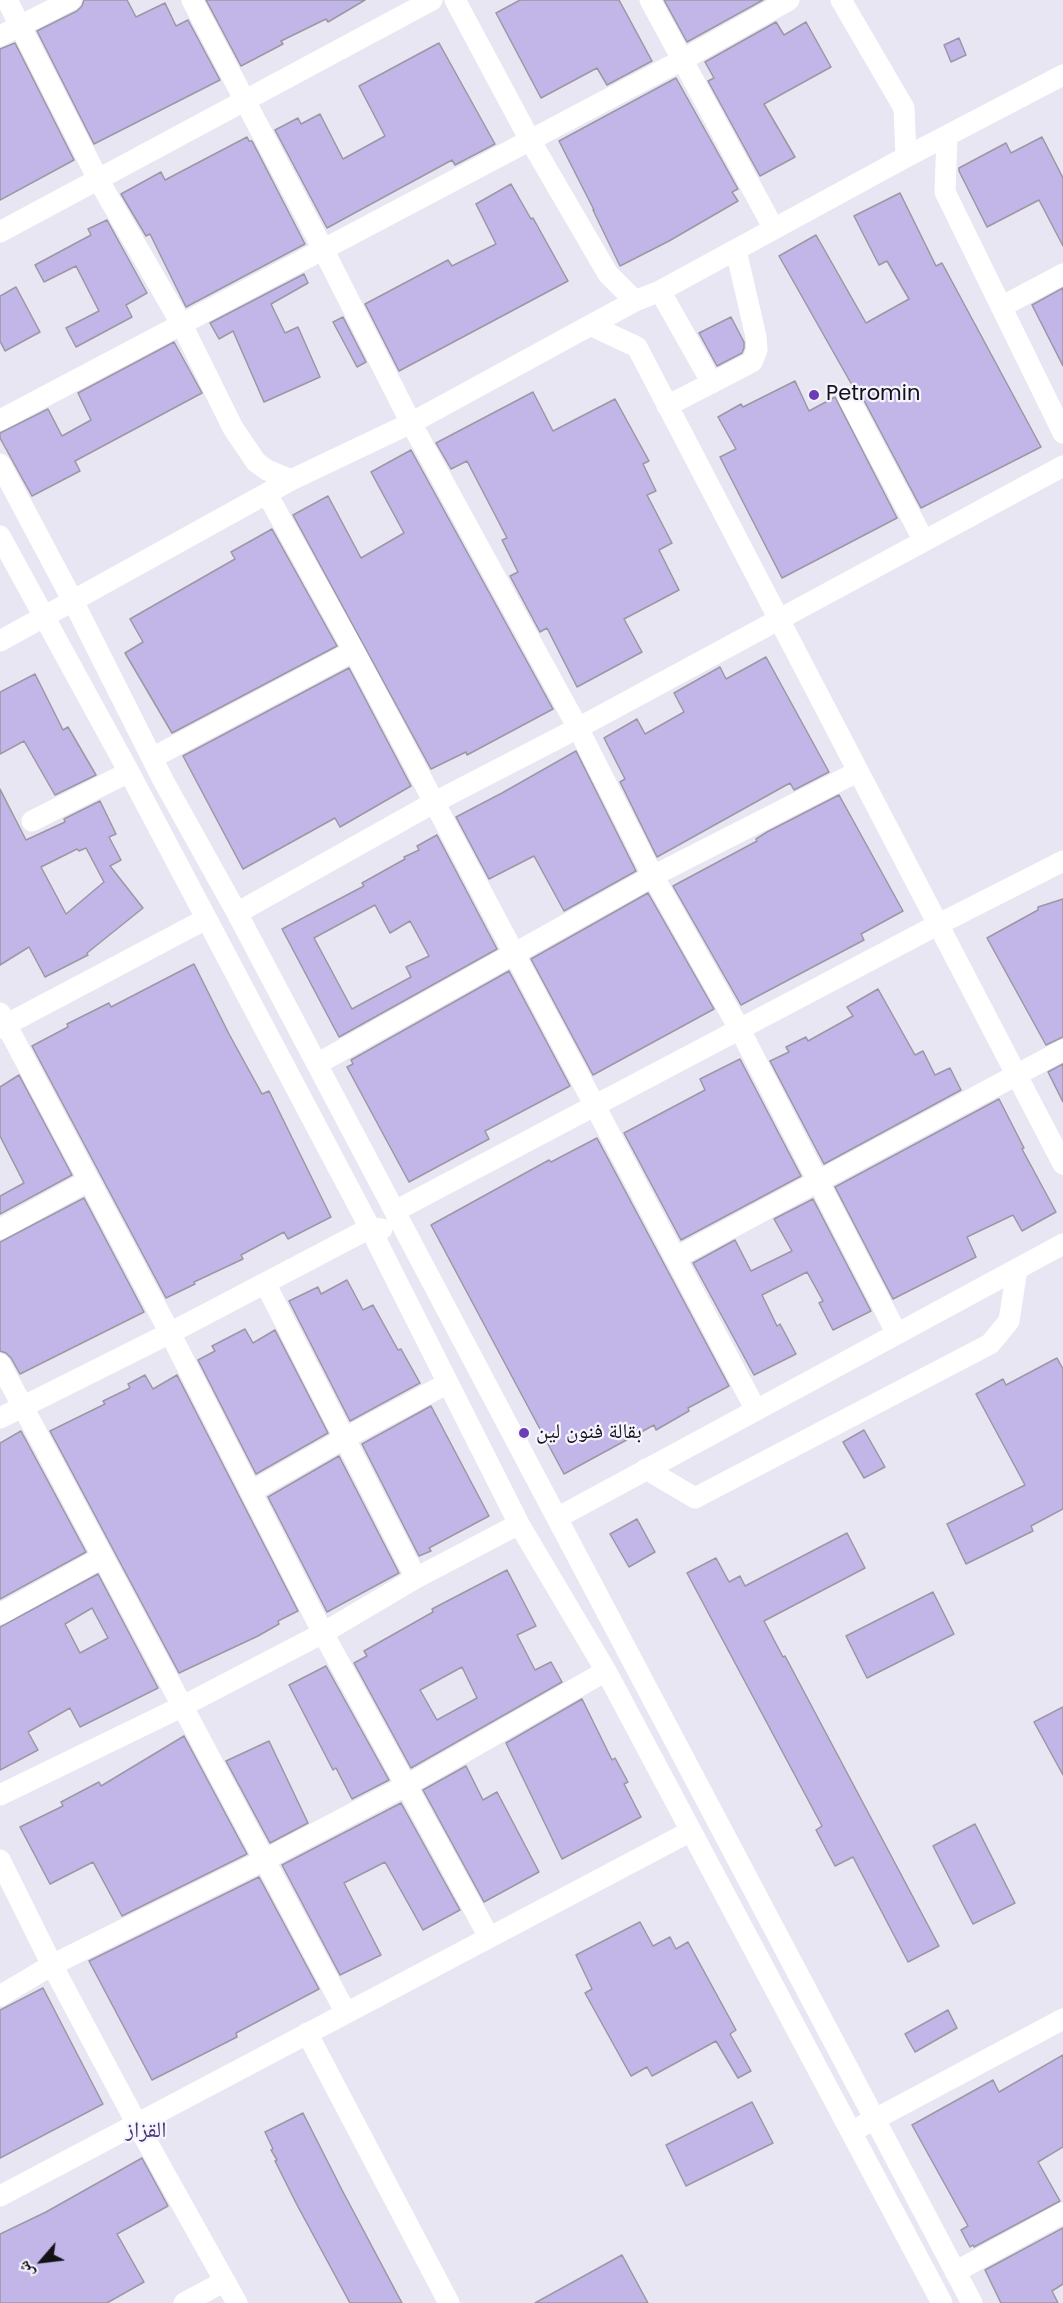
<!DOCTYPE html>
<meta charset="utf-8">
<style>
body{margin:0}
#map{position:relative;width:1063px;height:2303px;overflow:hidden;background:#e9e6f3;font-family:Poppins,"Noto Naskh Arabic",sans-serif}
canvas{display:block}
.north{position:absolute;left:12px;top:2231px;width:60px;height:60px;-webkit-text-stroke:4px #f6f4ff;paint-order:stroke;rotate:242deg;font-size:16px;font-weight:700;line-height:24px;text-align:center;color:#131216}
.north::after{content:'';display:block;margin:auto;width:21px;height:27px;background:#131216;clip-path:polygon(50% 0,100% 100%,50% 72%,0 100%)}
</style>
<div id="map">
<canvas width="1063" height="2303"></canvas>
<div class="north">ش</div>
</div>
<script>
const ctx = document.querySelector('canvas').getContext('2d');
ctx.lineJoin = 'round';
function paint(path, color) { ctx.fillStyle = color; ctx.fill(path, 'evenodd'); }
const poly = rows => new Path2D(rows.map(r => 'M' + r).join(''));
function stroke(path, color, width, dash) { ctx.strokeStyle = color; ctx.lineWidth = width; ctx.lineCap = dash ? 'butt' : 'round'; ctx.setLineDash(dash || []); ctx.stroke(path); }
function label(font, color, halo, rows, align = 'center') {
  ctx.font = font + ' Poppins,"Noto Naskh Arabic",sans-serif'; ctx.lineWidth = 4.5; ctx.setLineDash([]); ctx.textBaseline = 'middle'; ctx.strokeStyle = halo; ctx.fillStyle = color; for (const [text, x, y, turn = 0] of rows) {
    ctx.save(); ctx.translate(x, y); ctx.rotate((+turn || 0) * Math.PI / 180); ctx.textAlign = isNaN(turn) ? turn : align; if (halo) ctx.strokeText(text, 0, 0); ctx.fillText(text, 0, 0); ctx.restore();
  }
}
const building = poly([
 [84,0,127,0,136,17,165,3,176,26,188,20,220,80,94,144,37,31,77,11,82,6,84,0],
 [206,0,365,0,328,22,326,19,281,41,283,44,241,66,206,0],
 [520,0,619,0,652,61,607,85,597,68,541,98,496,13,520,0],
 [664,0,763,0,687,42,664,0],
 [776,22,784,35,806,22,831,67,764,104,795,157,760,176,708,81,714,78,705,62,776,22],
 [959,38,966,55,951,62,944,45,959,38],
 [15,43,74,160,0,200,0,49,15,43],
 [439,43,495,144,455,165,452,160,327,228,275,130,298,118,301,124,320,114,343,159,385,136,359,86,439,43],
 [676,78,738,189,732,192,738,201,669,241,620,266,593,210,594,210,559,141,676,78],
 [247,137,249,141,252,141,305,244,186,307,150,234,146,236,121,194,161,172,165,180,247,137],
 [1042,137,1063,178,1063,246,1039,200,987,227,959,171,959,168,1006,143,1011,153,1042,137],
 [511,184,531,219,533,218,568,281,399,371,365,304,448,260,452,266,496,244,476,204,511,184],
 [900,193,936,266,942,263,1041,447,921,508,859,391,852,385,779,256,816,235,866,323,909,299,887,261,879,265,854,216,900,193],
 [107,220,147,293,126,305,132,317,76,347,66,328,99,311,76,266,44,282,35,265,91,235,88,229,107,220],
 [304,274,308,283,271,304,285,333,298,327,320,377,264,402,233,331,219,339,210,323,304,274],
 [16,287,40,332,5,351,0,341,0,296,16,287],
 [1063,288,1063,366,1032,305,1063,288],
 [343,317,366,362,357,367,333,322,343,317],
 [731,317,744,342,744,348,742,353,717,366,699,333,731,317],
 [174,342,202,393,75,461,80,471,32,496,0,438,0,433,48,409,62,436,91,420,78,393,174,342],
 [795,381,809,411,835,397,897,518,782,578,720,457,736,449,718,417,741,404,743,407,795,381],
 [533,392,553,431,615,399,649,461,643,464,656,491,647,495,672,543,659,550,679,590,624,619,642,652,577,687,547,628,540,632,510,576,518,572,502,540,507,538,467,461,451,469,436,443,533,392],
 [411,450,553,709,467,755,466,752,431,769,293,515,328,496,361,558,404,533,371,472,411,450],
 [272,529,337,646,172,733,125,653,143,642,130,619,235,559,231,552,272,529],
 [766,657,829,772,794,790,790,783,657,857,620,782,625,779,604,738,637,719,645,734,684,712,674,693,720,667,726,679,766,657],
 [349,668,411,786,340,827,335,818,243,869,183,756,349,668],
 [35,674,63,730,68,727,96,775,55,795,24,741,0,754,0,692,35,674],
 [576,751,636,871,564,911,534,856,489,879,456,817,502,793,576,751],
 [0,789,26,840,65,822,64,819,100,801,116,834,109,837,121,860,110,866,143,908,87,953,88,955,45,977,29,947,0,965,0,789],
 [86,848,104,882,66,914,41,867,77,849,79,851,86,848],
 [839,795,903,911,861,934,864,940,741,1005,673,886,757,841,756,839,767,832,839,795],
 [437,835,497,949,339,1037,282,929,364,886,362,883,405,859,404,857,419,850,417,846,437,835],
 [375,905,390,933,410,921,429,956,406,967,411,977,352,1009,314,938,375,905],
 [648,893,714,1009,593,1075,531,959,648,893],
 [1063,899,1063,1037,1046,1045,987,938,1038,910,1038,907,1063,899],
 [194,964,229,1034,262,1094,269,1091,331,1217,288,1239,284,1232,241,1255,243,1259,194,1282,195,1284,166,1298,32,1046,68,1027,67,1024,109,1003,111,1007,194,964],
 [509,971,570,1086,485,1131,489,1139,409,1182,347,1067,353,1064,351,1060,509,971],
 [878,989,915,1055,923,1051,935,1075,950,1068,961,1090,824,1164,770,1061,789,1052,786,1047,806,1037,808,1041,853,1016,847,1007,878,989],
 [740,1059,801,1176,681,1240,624,1133,705,1090,700,1079,740,1059],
 [1063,1064,1063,1102,1048,1072,1063,1064],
 [19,1075,72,1175,0,1214,0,1196,24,1183,0,1136,0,1087,19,1075],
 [999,1099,1024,1148,1022,1149,1056,1212,1022,1231,1013,1215,967,1237,976,1257,893,1299,835,1187,999,1099],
 [597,1138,729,1386,688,1408,689,1411,656,1430,654,1425,564,1474,431,1225,549,1160,551,1162,597,1138],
 [84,1198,144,1312,20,1374,11,1358,6,1353,0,1351,0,1242,84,1198],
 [813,1199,871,1311,833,1330,819,1303,823,1301,807,1272,762,1295,777,1326,780,1324,796,1354,754,1375,693,1263,735,1240,751,1271,792,1251,774,1219,813,1199],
 [347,1280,363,1310,373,1305,398,1350,401,1349,420,1383,350,1421,289,1301,318,1287,321,1294,347,1280],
 [245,1329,253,1343,275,1330,328,1433,256,1474,198,1360,215,1351,212,1346,245,1329],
 [1057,1358,1063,1369,1063,1509,1031,1526,1033,1531,966,1564,947,1524,1025,1485,976,1394,1003,1379,1006,1385,1057,1358],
 [145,1375,153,1389,177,1375,298,1611,278,1621,279,1624,258,1636,179,1673,50,1431,105,1404,103,1401,130,1388,128,1384,145,1375],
 [431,1406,489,1516,429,1548,431,1551,419,1556,362,1444,431,1406],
 [864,1430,885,1467,864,1478,843,1442,864,1430],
 [21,1431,86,1552,0,1599,0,1443,21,1431],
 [339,1456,399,1573,327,1612,268,1497,339,1456],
 [637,1519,655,1552,629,1567,610,1534,637,1519],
 [847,1533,865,1568,764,1621,783,1657,785,1656,939,1946,908,1962,853,1857,835,1866,816,1830,822,1826,687,1573,716,1558,729,1582,740,1576,745,1586,847,1533],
 [507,1570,536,1626,517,1635,535,1670,551,1662,562,1682,411,1768,354,1663,367,1656,364,1651,433,1612,432,1609,507,1570],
 [462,1667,477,1698,437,1720,420,1690,462,1667],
 [98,1574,158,1688,80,1727,70,1708,28,1732,38,1750,0,1770,0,1627,98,1574],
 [92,1608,108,1638,80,1653,65,1624,92,1608],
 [933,1592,954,1634,867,1678,846,1636,933,1592],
 [326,1666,389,1780,352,1799,336,1768,333,1770,289,1685,326,1666],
 [582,1699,612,1760,615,1758,628,1782,624,1784,641,1817,562,1859,506,1743,582,1699],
 [1063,1707,1063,1775,1034,1722,1063,1707],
 [184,1736,247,1854,122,1916,93,1862,50,1884,20,1827,63,1806,61,1802,99,1782,101,1786,184,1736],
 [269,1741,308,1823,270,1843,226,1761,269,1741],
 [466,1766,483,1800,497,1792,539,1872,484,1902,423,1790,466,1766],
 [401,1803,460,1910,423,1930,385,1862,344,1883,381,1955,340,1975,282,1865,401,1803],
 [975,1824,1015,1903,973,1924,933,1846,975,1824],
 [259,1877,319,1989,236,2033,237,2037,152,2080,89,1961,259,1877],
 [640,1922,653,1946,670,1937,676,1949,688,1942,736,2030,730,2034,751,2071,738,2078,716,2041,652,2076,647,2067,631,2076,585,1993,592,1989,576,1955,640,1922],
 [43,1988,103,2104,0,2158,0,2010,43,1988],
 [948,2010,957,2028,915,2052,905,2034,948,2010],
 [1063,2055,1063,2147,1038,2162,1060,2201,974,2247,973,2245,970,2247,961,2230,968,2226,912,2125,993,2080,999,2092,1063,2055],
 [752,2102,773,2143,686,2186,666,2145,752,2102],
 [303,2113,342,2190,402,2303,350,2303,296,2203,275,2161,277,2160,271,2150,273,2149,265,2132,303,2113],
 [142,2158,168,2206,117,2234,144,2282,107,2303,0,2303,0,2234,46,2212,142,2158],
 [1063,2228,1063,2284,1052,2291,1058,2303,1001,2303,985,2270,1063,2228],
 [622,2255,648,2303,535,2303,622,2255]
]);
paint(building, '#c2b5e8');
stroke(building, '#9b98a4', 1.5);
stroke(poly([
 [7,0,99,181,182,325,233,428,256,462,267,470,291,480],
 [192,0,323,249,411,423,578,728,653,876,740,1030,897,1334],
 [455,0,530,140,608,274,635,301],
 [650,0,774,229],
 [841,0,904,108,906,157],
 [0,36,71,0],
 [947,136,945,192,1063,433],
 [0,232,432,0],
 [660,291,712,383],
 [1001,307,1063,274],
 [592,326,637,347,1063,1164],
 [848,397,924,541],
 [667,406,752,362,757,350,756,337,736,250],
 [0,420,682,60,789,0],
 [0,464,73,601,163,780,237,913,972,2303],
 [267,494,354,651,756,1410],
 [0,536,129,772,370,1228,519,1524,606,1671,942,2303],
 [0,641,291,480,411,423,635,301,660,291,906,157,1063,75],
 [152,758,354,651],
 [32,821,129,772],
 [237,913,433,803,578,728,1063,466],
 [0,1013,170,1333,323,1633,489,1937],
 [0,1028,206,919],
 [317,1064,653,876,857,772],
 [395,1211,937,925,1063,861],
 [0,1229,88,1181],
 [675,1258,1063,1050],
 [265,1283,416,1578],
 [0,1364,346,2013],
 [0,1418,170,1333,370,1228,382,1229],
 [646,1469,695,1498,990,1344,1009,1321,1017,1269],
 [252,1491,345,1438,448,1383],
 [557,1518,1063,1244],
 [0,1614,103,1557],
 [0,1795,183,1706,323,1633,416,1578,519,1524],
 [0,1860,52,1965,137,2124,237,2303],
 [0,1996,52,1965,264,1860,407,1785,606,1671],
 [307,2033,449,2303],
 [862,2126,1063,2019],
 [0,2196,691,1831],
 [955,2272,1063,2213],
 [184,2303,225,2281]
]), '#fff', 21);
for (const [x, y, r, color] of [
 [814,395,6,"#6c3eb5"],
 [524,1433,6,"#6c3eb5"]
]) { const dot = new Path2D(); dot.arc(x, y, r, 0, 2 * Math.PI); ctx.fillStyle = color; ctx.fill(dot); stroke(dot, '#f6f4ff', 2); }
label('21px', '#131216', '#f6f4ff', [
 ["Petromin",826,395],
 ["بقالة فنون لين",536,1433]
], 'left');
label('22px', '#483470', '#f6f4ff', [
 ["القزاز",146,2131]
]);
</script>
